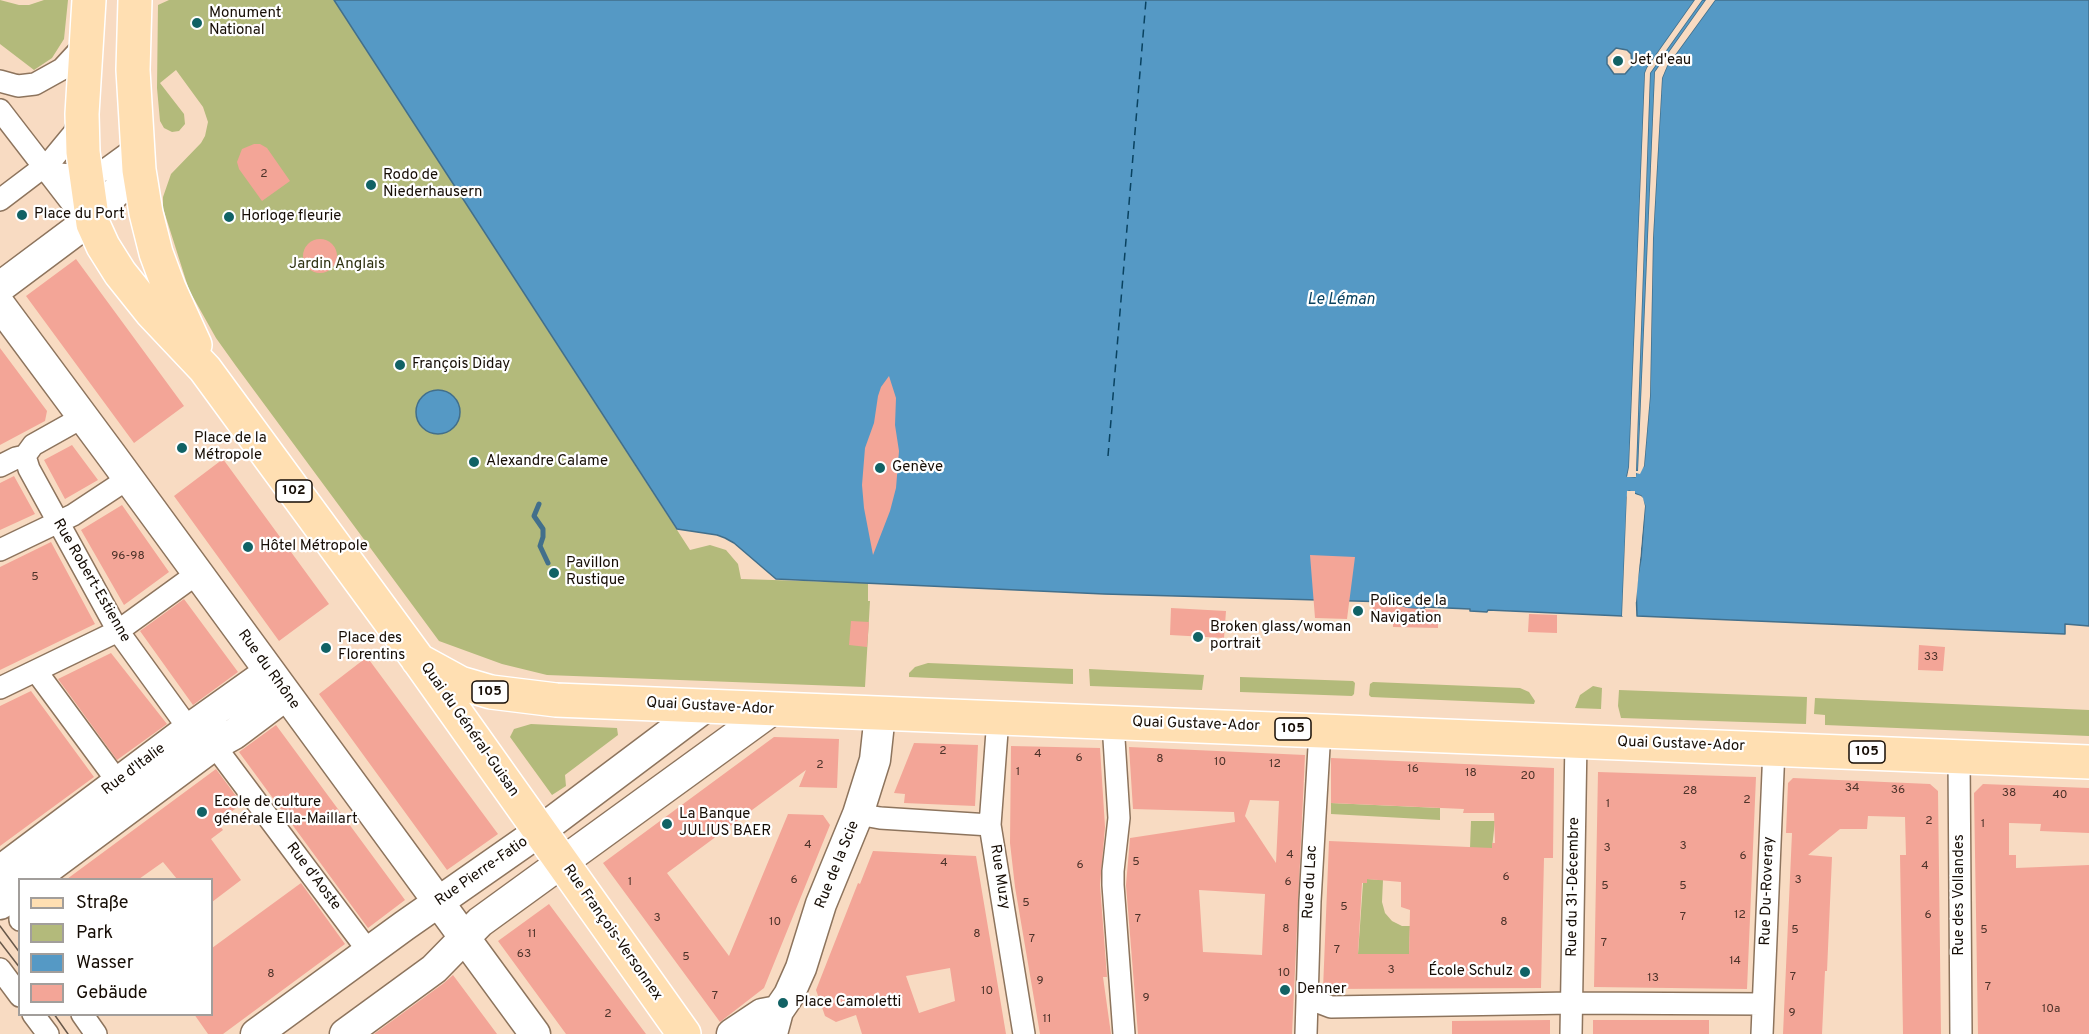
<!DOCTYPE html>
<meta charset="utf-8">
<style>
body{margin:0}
#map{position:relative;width:2089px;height:1034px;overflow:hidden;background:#f8dbc2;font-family:Overpass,sans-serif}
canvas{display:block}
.legend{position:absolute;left:18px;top:878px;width:195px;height:138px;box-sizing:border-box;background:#fff;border:2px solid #a29e9b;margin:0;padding:8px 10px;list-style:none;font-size:18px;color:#160d05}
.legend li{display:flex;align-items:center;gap:12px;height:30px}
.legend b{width:30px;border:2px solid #a29e9b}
</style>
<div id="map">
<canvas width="2089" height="1034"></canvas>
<ul class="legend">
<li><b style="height:8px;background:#ffdfb2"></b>Straße</li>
<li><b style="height:16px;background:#b3ba7b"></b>Park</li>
<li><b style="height:16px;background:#5599c5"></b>Wasser</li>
<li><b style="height:16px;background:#f3a597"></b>Gebäude</li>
</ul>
</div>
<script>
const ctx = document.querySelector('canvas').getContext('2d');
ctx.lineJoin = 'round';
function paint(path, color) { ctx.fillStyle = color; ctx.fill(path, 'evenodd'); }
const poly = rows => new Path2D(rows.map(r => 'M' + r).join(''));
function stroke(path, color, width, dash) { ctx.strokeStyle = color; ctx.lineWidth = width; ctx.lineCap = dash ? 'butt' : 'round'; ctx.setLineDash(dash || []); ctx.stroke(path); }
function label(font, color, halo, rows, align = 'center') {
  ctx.font = font + ' Overpass,sans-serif'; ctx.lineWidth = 4.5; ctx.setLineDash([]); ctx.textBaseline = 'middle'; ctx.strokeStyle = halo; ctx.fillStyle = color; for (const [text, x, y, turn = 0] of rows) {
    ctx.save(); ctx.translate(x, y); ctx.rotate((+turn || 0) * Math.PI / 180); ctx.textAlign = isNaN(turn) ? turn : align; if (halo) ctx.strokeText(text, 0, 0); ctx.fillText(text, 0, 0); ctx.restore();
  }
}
paint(poly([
 [0,0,19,5,29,5,44,0,68,0,64,39,52,58,34,70,0,44],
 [169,0,334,0,690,550,710,545,726,550,738,564,741,579,868,583,868,601,870,601,865,687,547,675,502,664,439,641,236,366,216,338,189,290,163,208,163,197,171,174,201,143,205,136,208,122,203,107,176,70,160,83,184,114,185,124,179,131,172,132,164,128,160,121,157,88,158,5],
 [928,663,1073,669,1073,684,909,677,909,673,915,667],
 [1089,669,1204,675,1202,690,1090,686],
 [1240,677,1353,681,1355,683,1354,694,1352,696,1240,692],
 [1373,682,1520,688,1529,692,1535,701,1534,704,1371,697,1369,695,1370,684],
 [1593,686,1602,688,1601,709,1575,708,1580,695],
 [1619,690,1807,697,1806,724,1621,718,1618,706],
 [1815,698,2089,710,2089,736,1825,725,1825,715,1814,714],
 [531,724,617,728,618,735,565,775,566,786,552,795,510,737,514,729],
 [1331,803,1440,808,1440,820,1331,814],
 [1471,821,1495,821,1492,848,1470,848],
 [1367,879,1383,880,1382,902,1385,913,1392,921,1402,926,1410,926,1409,954,1358,954,1363,883,1367,883]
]), '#b3ba7b');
const water = poly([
 [334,0,1695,0,1647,68,1645,73,1629,467,1627,476,1635,477,1636,473,1644,466,1650,396,1653,238,1662,78,1667,66,1715,0,2089,0,2089,626,2065,624,2065,634,1637,616,1636,587,1641,558,1645,506,1641,496,1629,491,1627,498,1622,616,1488,610,1487,612,1470,611,1470,609,1424,607,1424,609,1398,608,1390,602,1104,594,776,579,734,543,725,538,717,535,677,529,334,0],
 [1616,48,1627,50,1631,54,1632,66,1625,74,1614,74,1607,64,1607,57,1616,48],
 [1702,0,1706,0,1655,72,1638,471,1636,471,1650,73,1702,0],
 '416 412a22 22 0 1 1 44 0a22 22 0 1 1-44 0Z'
]);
paint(water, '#5599c5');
stroke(water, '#426f8b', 1.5);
paint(poly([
 [1695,0,1702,0,1650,73,1636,471,1638,471,1655,72,1706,0,1709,0,1658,73,1653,189,1659,77,1665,64,1712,0,1715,0,1667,66,1662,78,1653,238,1650,396,1644,466,1640,474,1636,473,1636,477,1627,477,1629,467,1645,73,1647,68],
 [1627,491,1635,491,1635,494,1641,496,1643,498,1645,506,1636,602,1633,603,1642,506,1641,500,1630,494,1625,616,1622,616]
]), '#f8dbc2');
stroke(poly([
 [539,504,534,516,543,529,543,537,540,546,548,563]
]), '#426f8b', 5);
stroke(poly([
 [1108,456,1146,0]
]), '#094260', 1.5, [8, 6]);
paint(poly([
 [254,144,260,144,267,148,290,181,262,201,239,169,237,162,242,149],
 '303 256a17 17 0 1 1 34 0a17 17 0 1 1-34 0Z',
 [76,259,184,406,134,443,26,296],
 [0,348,47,411,45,421,0,445],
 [889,376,896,398,895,425,899,451,896,488,890,511,873,555,864,508,862,485,865,448,874,423,878,396,881,387],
 [72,445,98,480,65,499,44,460],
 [223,459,329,604,279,641,174,496],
 [14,476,35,514,0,530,0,483],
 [122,505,169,572,124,605,81,530],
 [51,542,95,624,0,670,0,567],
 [1310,555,1355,557,1347,619,1315,618],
 [1375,596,1391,597,1390,602,1407,608,1438,610,1438,628,1393,627,1393,621,1370,620],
 [184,599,238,672,193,705,140,631],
 [1171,608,1226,611,1224,638,1170,635],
 [1529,614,1557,615,1557,633,1528,632],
 [851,621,869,622,867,647,849,645],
 [1919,645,1945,647,1943,671,1918,670],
 [111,653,167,724,117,760,58,679],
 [367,657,498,834,447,870,319,694],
 [31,691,94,777,0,846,0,706],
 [276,725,405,900,368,928,239,752],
 [774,737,839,739,837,788,799,787,806,770,667,873,729,956,788,814,823,815,830,825,764,988,720,1022,603,863],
 [914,743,978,745,975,806,904,803,905,794,894,793],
 [1011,746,1100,748,1105,827,1100,885,1107,977,1103,977,1111,1034,1040,1034,1015,887,1010,843],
 [1129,747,1305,755,1292,1034,1138,1034,1126,885,1130,838,1235,822,1234,812,1133,809],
 [1250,800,1279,801,1276,863,1245,816],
 [1199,890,1265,894,1262,955,1203,952],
 [1331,758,1554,768,1553,858,1544,858,1541,988,1323,989,1329,841,1492,848,1492,843,1495,843,1494,813,1463,813,1464,809,1331,803],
 [1367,879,1401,882,1401,907,1410,910,1409,954,1358,954,1362,883,1367,883],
 [216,769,242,804,217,822,223,830,211,839,241,880,212,902,212,879,177,879,163,862,139,879,67,879],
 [1598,772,1756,777,1747,989,1594,987],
 [1793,778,1930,784,1938,791,1941,1034,1903,1034,1900,855,1906,855,1905,817,1868,816,1867,829,1840,829,1808,855,1832,857,1827,971,1825,971,1822,1034,1783,1034,1792,833,1786,833,1788,783],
 [1983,784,2089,788,2089,833,2040,831,2041,824,2009,823,2009,855,2016,855,2016,868,2089,865,2089,1034,1978,1034,1974,793],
 [873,851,976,856,1006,1034,862,1034,856,1015,836,1022,825,1016,816,990,858,883,860,884],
 [950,968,955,1001,919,1013,906,976],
 [301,883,345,944,223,1034,208,1034,194,1014,212,1014,212,948],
 [549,904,646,1034,566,1034,498,941],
 [453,975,497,1034,374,1034,444,983],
 [1550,1020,1550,1034,1452,1034,1452,1021],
 [1593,1020,1709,1020,1709,1034,1593,1034]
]), '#f3a597');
const street = poly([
 [0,81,18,86,35,84,62,69,86,43],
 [0,110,91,228],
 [43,168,59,174,85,176,105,170,138,146],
 [0,200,50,162,74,133,80,118],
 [25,456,29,469,118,631,189,729],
 [0,466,16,458,25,456,33,445,83,417],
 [0,550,73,515,129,478],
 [36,671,118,782],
 [0,688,118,631,198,573],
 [998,718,990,825,1024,1034],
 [1113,723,1119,818,1113,871,1113,885,1124,1034],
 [214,745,369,952],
 [1959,756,1961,1034],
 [858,814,880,818,990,825],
 [20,892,20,920],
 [0,969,20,996],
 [1308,991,1318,1002,1331,1007,1572,1003,1763,1004],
 [33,1014,48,1034],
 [82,1014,96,1034],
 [1306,1034,1310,901,1320,730],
 [1571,1034,1576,740],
 [1762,1034,1774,748]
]);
const secondary = poly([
 [0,287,75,231,139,170],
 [0,305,112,456,535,1034],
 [0,871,189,729,269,672],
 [32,880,214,745,234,734,286,695],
 [0,904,20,889],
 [256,1034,404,926,540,831,705,707],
 [345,1034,434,969,480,922,772,710],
 [732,1034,762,1014,778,1011],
 [769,1034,773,1030,778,1011,789,995,801,968,821,904,858,814,875,760,880,714]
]);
const primary = poly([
 [89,0,82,114,83,152,93,224,103,246,120,273,152,313,205,369,417,658,684,1034],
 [135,0,133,70,139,170,146,213,156,253,169,288,195,345],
 [418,660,460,683,491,692,556,700,2089,762]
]);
stroke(street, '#8d745d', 24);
stroke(secondary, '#8d745d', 33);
stroke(primary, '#fff', 36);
stroke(street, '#fff', 21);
stroke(secondary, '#fff', 30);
stroke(primary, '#ffdfb2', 33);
stroke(poly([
 [0,926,20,953],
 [0,942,20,968],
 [54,1014,68,1034]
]), '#68584a', 1.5);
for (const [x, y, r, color] of [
 [197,23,6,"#116265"],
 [1618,61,6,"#116265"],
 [371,185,6,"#116265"],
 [22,215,6,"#116265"],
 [229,217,6,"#116265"],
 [400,365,6,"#116265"],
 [182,448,6,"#116265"],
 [474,462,6,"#116265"],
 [880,468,6,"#116265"],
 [248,547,6,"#116265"],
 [554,573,6,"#116265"],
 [1358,611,6,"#116265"],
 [1198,637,6,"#116265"],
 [326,648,6,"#116265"],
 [202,812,6,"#116265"],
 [667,824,6,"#116265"],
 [1525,972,6,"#116265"],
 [1285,990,6,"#116265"],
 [783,1003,6,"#116265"]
]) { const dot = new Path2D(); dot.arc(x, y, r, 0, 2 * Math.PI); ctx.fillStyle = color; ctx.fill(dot); stroke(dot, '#fff', 2); }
label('12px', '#4d332a', null, [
 ["2",264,175],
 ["96-98",128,557],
 ["5",35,578],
 ["33",1931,658],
 ["2",943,752],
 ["4",1038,755],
 ["6",1079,759],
 ["8",1160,760],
 ["10",1220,763],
 ["12",1275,765],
 ["2",820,766],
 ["16",1413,770],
 ["1",1018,773],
 ["18",1471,774],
 ["20",1528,777],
 ["34",1852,789],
 ["36",1898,791],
 ["28",1690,792],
 ["38",2009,794],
 ["40",2060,796],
 ["2",1747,801],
 ["1",1608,805],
 ["2",1929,822],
 ["1",1983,825],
 ["4",808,846],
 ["3",1683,847],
 ["3",1607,849],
 ["4",1290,856],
 ["6",1743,857],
 ["5",1136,863],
 ["4",944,864],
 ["6",1080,866],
 ["4",1925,867],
 ["6",1506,878],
 ["6",794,881],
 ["3",1798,881],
 ["1",630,883],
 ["6",1288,883],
 ["5",1605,887],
 ["5",1683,887],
 ["5",1026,904],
 ["5",1344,908],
 ["12",1740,916],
 ["6",1928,916],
 ["7",1683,918],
 ["3",657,919],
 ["7",1138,920],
 ["10",775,923],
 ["8",1504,923],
 ["8",1286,930],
 ["5",1795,931],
 ["5",1984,931],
 ["11",532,935],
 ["8",977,935],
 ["7",1032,940],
 ["7",1604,944],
 ["7",1337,951],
 ["63",524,955],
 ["5",686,958],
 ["14",1735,962],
 ["3",1391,971],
 ["10",1284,974],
 ["8",271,975],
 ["7",1793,978],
 ["13",1653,979],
 ["9",1040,982],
 ["7",1988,988],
 ["10",987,992],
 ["7",715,997],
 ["9",1146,999],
 ["10a",2051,1010],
 ["9",1792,1014],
 ["2",608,1015],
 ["11",1047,1020]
]);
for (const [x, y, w] of [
 [294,491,36],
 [490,692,36],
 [1293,729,36],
 [1867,752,36]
]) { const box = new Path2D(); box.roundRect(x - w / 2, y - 11, w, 22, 4.5); ctx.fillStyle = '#fff'; ctx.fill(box); stroke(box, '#160d05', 1.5); }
label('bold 14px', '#160d05', null, [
 ["102",294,491],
 ["105",490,692],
 ["105",1293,729],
 ["105",1867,752]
]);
label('15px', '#160d05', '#fff', [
 ["Monument",209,14],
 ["National",209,31],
 ["Jet d'eau",1630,61],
 ["Rodo de",383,176],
 ["Niederhausern",383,193],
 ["Place du Port",34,215],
 ["Horloge fleurie",241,217],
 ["François Diday",412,365],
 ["Place de la",194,439],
 ["Métropole",194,456],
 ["Alexandre Calame",486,462],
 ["Genève",892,468],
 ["Hôtel Métropole",260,547],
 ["Pavillon",566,564],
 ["Rustique",566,581],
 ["Police de la",1370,602],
 ["Navigation",1370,619],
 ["Broken glass/woman",1210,628],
 ["portrait",1210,645],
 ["Place des",338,639],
 ["Florentins",338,656],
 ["Ecole de culture",214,803],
 ["générale Ella-Maillart",214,820],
 ["La Banque",679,815],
 ["JULIUS BAER",679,832],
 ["École Schulz",1513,972,"right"],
 ["Denner",1297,990],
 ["Place Camoletti",795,1003]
], 'left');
label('15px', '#2e3111', '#fff', [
 ["Jardin Anglais",337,265]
]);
label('15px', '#160d05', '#fff', [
 ["Rue Robert-Estienne",91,581,60],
 ["Rue du Rhône",268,670,54],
 ["Quai Gustave-Ador",710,707,3],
 ["Quai Gustave-Ador",1196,725,2],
 ["Quai du Général-Guisan",469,730,55],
 ["Quai Gustave-Ador",1681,745,2],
 ["Rue d'Italie",134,770,-37],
 ["Rue de la Scie",838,865,-68],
 ["Rue Pierre-Fatio",482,872,-35],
 ["Rue d'Aoste",313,877,53],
 ["Rue Muzy",999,877,81],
 ["Rue du Lac",1311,882,-87],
 ["Rue du 31-Décembre",1574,887,-89],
 ["Rue Du-Roveray",1768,891,-88],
 ["Rue des Vollandes",1960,895,-90],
 ["Rue François-Versonnex",612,933,55]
]);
label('italic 16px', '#094260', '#fff', [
 ["Le Léman",1341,301]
]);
</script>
